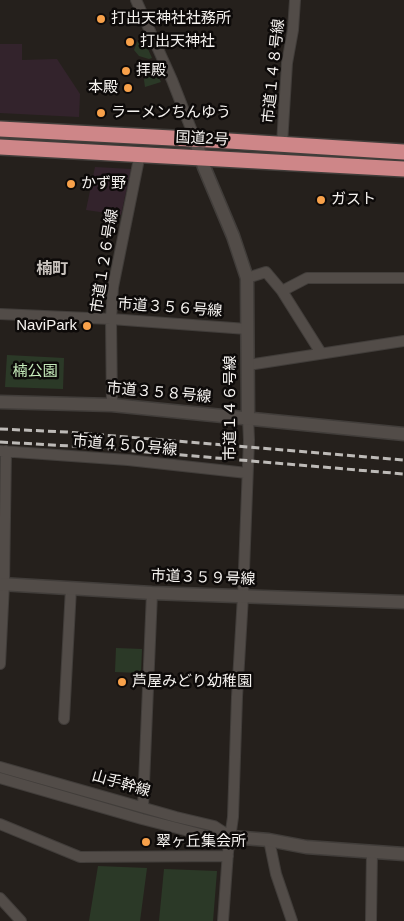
<!DOCTYPE html>
<meta charset="utf-8">
<style>
body{margin:0}
canvas{display:block;background:#25201c}
</style>
<canvas width="404" height="921"></canvas>
<script>
const ctx = document.querySelector('canvas').getContext('2d');
ctx.lineJoin = 'round';
function paint(path, color) { ctx.fillStyle = color; ctx.fill(path, 'evenodd'); }
const poly = rows => new Path2D(rows.map(r => 'M' + r).join(''));
function stroke(path, color, width, dash) { ctx.strokeStyle = color; ctx.lineWidth = width; ctx.lineCap = dash ? 'butt' : 'round'; ctx.setLineDash(dash || []); ctx.stroke(path); }
function label(font, color, halo, rows, align = 'center') {
  ctx.font = font + ' Helvetica,"Noto Sans JP",sans-serif'; ctx.lineWidth = 5; ctx.setLineDash([]); ctx.textBaseline = 'middle'; ctx.strokeStyle = halo; ctx.fillStyle = color; for (const [text, x, y, turn = 0] of rows) {
    ctx.save(); ctx.translate(x, y); ctx.rotate((+turn || 0) * Math.PI / 180); ctx.textAlign = isNaN(turn) ? turn : align; if (halo) ctx.strokeText(text, 0, 0); ctx.fillText(text, 0, 0); ctx.restore();
  }
}
paint(poly([
 [0,44,22,44,22,60,57,59,80,94,79,117,0,113],
 [95,167,131,169,121,215,86,210]
]), '#33232c');
paint(poly([
 [143,38,152,58,149,59,139,56,134,50,137,42],
 [149,74,157,74,161,82,145,87,144,80,145,76],
 [7,355,64,358,63,389,5,387],
 [116,648,142,649,141,673,115,672],
 [98,866,147,868,140,921,89,921],
 [164,869,217,871,213,921,159,921]
]), '#2b3927');
const minor = poly([
 [136,0,172,80,195,139],
 [282,144,287,63,293,30,295,0],
 [247,278,266,272,282,291,321,353],
 [282,291,307,278,404,278],
 [0,314,111,319,247,329],
 [248,365,404,341],
 [112,405,111,319,113,287,140,154],
 [0,451,128,460,247,473],
 [0,664,4,584,6,451],
 [64,719,71,588],
 [0,767,176,817,214,826,231,837],
 [0,778,142,819,212,837,230,837],
 [143,807,152,593],
 [0,824,80,857,228,856],
 [269,840,276,874,292,921],
 [0,898,21,921],
 [223,921,228,852,233,817,237,697,243,596,249,440,248,418],
 [371,921,372,852]
]);
const tertiary = poly([
 [195,139,204,167,233,236,247,278,248,418],
 [0,402,112,405,404,434],
 [0,584,152,593,404,602],
 [231,837,269,840,306,847,404,854]
]);
const trunk = poly([
 [0,129,229,141,404,152],
 [0,147,404,169]
]);
stroke(minor, '#413d3a', 12);
stroke(tertiary, '#413d3a', 15);
stroke(trunk, '#413d3a', 18);
stroke(minor, '#524c48', 10);
stroke(tertiary, '#524c48', 12);
stroke(trunk, '#ce8688', 15);
stroke(poly([
 [0,429,67,432,404,460],
 [0,442,88,447,404,474]
]), '#bdbab7', 3, [8, 4]);
for (const [x, y, r, color] of [
 [101,19,5,"#f8a14a"],
 [130,42,5,"#f8a14a"],
 [126,71,5,"#f8a14a"],
 [128,88,5,"#f8a14a"],
 [101,113,5,"#f8a14a"],
 [71,184,5,"#f8a14a"],
 [321,200,5,"#f8a14a"],
 [87,326,5,"#f8a14a"],
 [122,682,5,"#f8a14a"],
 [146,842,5,"#f8a14a"]
]) { const dot = new Path2D(); dot.arc(x, y, r, 0, 2 * Math.PI); ctx.fillStyle = color; ctx.fill(dot); stroke(dot, '#0d0a09', 2); }
label('15px', '#f6f3f0', '#0d0a09', [
 ["打出天神社社務所",111,19],
 ["打出天神社",140,42],
 ["拝殿",136,71],
 ["本殿",118,88,"right"],
 ["ラーメンちんゆう",111,113],
 ["かず野",81,184],
 ["ガスト",331,200],
 ["NaviPark",77,326,"right"],
 ["芦屋みどり幼稚園",132,682],
 ["翠ヶ丘集会所",156,842]
], 'left');
label('15px', '#f6f3f0', '#0d0a09', [
 ["市道１４８号線",274,71,-84],
 ["国道2号",202,139,3],
 ["市道１２６号線",105,261,-81],
 ["市道３５６号線",170,308,4],
 ["市道３５８号線",159,393,5],
 ["市道１４６号線",231,408,-90],
 ["市道４５０号線",125,446,5],
 ["市道３５９号線",203,578,2],
 ["山手幹線",121,784,16]
]);
label('15px', '#c6ecbb', '#0d0a09', [
 ["楠公園",35,372]
]);
label('bold 16px', '#cbc5c0', '#0d0a09', [
 ["楠町",52,270]
]);
</script>
